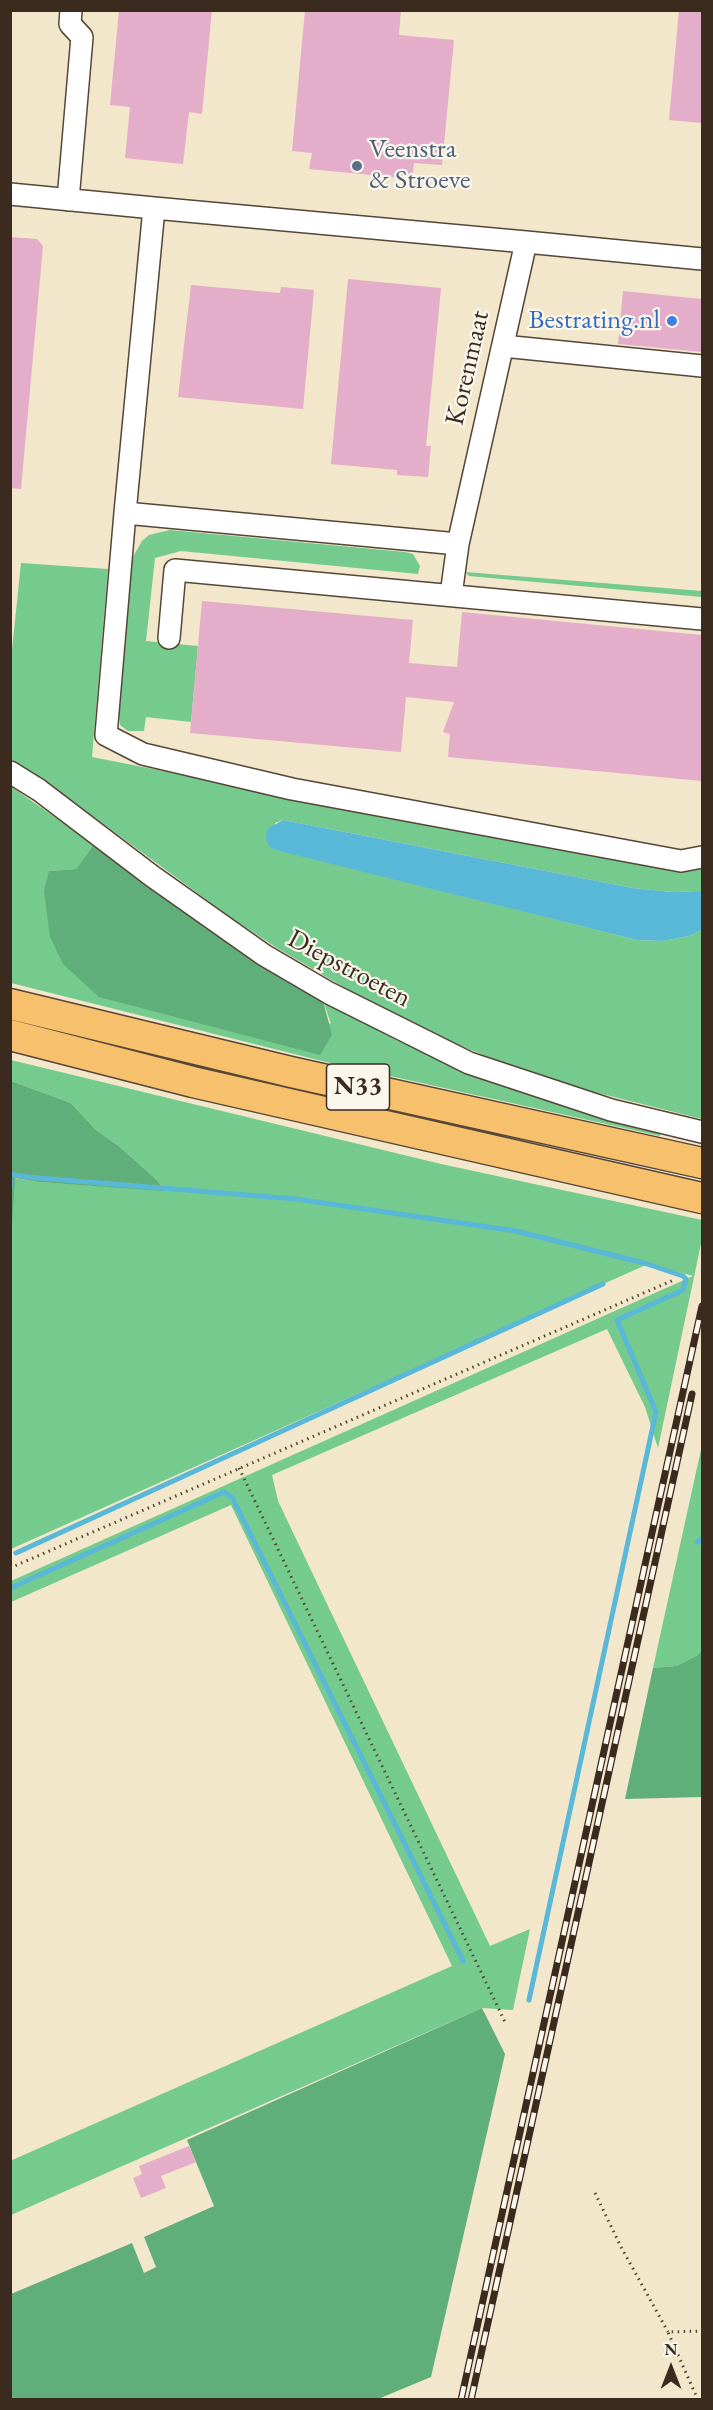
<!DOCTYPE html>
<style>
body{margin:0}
#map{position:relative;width:713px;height:2410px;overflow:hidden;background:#f2e6cb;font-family:"EB Garamond",serif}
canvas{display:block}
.frame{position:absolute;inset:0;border:12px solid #3b2a1e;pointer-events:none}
.north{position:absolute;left:641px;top:2338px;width:60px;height:60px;-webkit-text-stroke:4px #fbf7ec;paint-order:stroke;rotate:0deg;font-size:16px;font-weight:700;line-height:24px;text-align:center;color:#3b2a1e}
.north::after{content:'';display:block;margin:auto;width:21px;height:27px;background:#3b2a1e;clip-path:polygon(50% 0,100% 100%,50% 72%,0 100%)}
</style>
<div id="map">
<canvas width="713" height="2410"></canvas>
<div class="frame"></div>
<div class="north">N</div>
</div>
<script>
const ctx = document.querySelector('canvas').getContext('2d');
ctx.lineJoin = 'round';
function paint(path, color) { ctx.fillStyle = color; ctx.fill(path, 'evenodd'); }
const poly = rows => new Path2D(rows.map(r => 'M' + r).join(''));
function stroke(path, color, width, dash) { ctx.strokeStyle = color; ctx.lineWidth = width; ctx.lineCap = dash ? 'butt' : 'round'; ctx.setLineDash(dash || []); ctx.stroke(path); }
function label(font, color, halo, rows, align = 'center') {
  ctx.font = font + ' "EB Garamond",serif'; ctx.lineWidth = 4.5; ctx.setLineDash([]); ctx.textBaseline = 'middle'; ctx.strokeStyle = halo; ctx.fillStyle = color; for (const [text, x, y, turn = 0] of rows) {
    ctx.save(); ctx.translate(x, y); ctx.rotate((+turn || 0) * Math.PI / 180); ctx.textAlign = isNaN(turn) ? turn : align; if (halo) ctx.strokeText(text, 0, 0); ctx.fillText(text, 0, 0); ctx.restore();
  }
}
paint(poly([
 [170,530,405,552,413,554,420,566,418,574,181,551,155,558,146,641,198,646,191,722,146,717,144,731,128,731,120,725,118,707,130,562,142,541,149,535],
 [21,563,108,569,92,757,428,823,684,870,702,869,702,891,671,892,633,888,283,820,275,823,271,848,637,940,662,941,689,936,702,930,702,1119,574,1087,527,1073,432,1034,376,1006,277,948,230,917,42,779,11,759,10,669],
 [465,572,702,591,702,597,469,576],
 [10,786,94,844,76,869,49,871,331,1024,322,997,396,1040,437,1059,571,1107,661,1132,660,1136,318,1060,11,983],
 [11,1060,441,1164,702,1220,702,1239,658,1448,645,1407,607,1329,272,1475,278,1501,490,1946,530,1929,513,2010,482,2008,11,2215,10,2161,452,1966,231,1505,11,1602,11,1581,693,1276,648,1264,11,1549,10,1238,14,1178,38,1182,165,1190,158,1181,120,1147,96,1130,71,1103,11,1081],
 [702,1445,702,1650,698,1655,676,1666,653,1668]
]), '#75ca8e');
paint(poly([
 [94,844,322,997,332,1035,320,1055,99,997,63,964,50,937,44,891,49,871,76,869],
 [11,1081,71,1103,96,1130,120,1147,158,1181,165,1191,38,1182,15,1178,11,1240],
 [702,1650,702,1797,625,1799,653,1668,676,1666,698,1655],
 [482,2008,505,2054,431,2377,378,2399,11,2400,11,2294,132,2243,144,2273,156,2267,144,2237,214,2206,187,2140]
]), '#60ae79');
paint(poly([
 [283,820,633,888,671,892,702,891,702,930,689,936,662,941,637,940,276,850,271,848,266,840,267,829]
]), '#59b7d7');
stroke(poly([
 [10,1174,27,1177,296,1199,516,1231,644,1263,683,1276,686,1279,683,1290,617,1320,656,1412,529,2000],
 [10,1188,11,1182],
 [697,1542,702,1539],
 [16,1553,603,1284],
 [13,1587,224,1492,232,1497,463,1961]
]), '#59b7d7', 5);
paint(poly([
 [119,10,212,10,202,114,189,112,183,164,125,158,130,107,110,105],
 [305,10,401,10,399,35,454,40,442,165,414,163,412,179,309,169,312,153,292,151],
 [679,10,702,10,702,123,669,120],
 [10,237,37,239,43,246,21,489,10,488],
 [348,279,441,288,426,446,431,446,428,477,397,475,397,470,331,464],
 [191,285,280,293,281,287,314,290,303,409,178,397],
 [623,291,702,299,702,352,618,344],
 [202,601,413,620,409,663,457,667,462,612,702,635,702,781,448,757,450,734,443,732,454,702,406,697,401,752,190,733],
 [189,2146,196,2162,161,2176,166,2188,141,2198,133,2178,142,2174,139,2166]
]), '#e4adc9');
const minor = poly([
 [10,194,154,208],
 [68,200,82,37,70,24,71,10],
 [526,242,702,259],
 [503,346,702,366],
 [125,513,458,544,526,242,154,208,125,513,106,735,143,754,292,789,681,861,702,857],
 [451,595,458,544],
 [169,638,175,570,702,619],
 [10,772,39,790,152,876,264,955,329,993,469,1063,611,1110,702,1132]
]);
const highway = poly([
 [10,1004,291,1072,702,1163],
 [10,1035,193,1082,702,1198]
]);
stroke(minor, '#564638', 24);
stroke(highway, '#564638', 33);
stroke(poly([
 [239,1468,505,2022],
 [10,1568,676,1279],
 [595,2193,621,2247,668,2332],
 [698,2400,668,2332,702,2331]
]), '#564638', 3, [1.5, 4.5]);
stroke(minor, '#fff', 21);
stroke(highway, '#f7c06c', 30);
const rail = poly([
 [461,2400,702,1306],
 [471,2400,692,1394]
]);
stroke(rail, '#3b2a1e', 7);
stroke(rail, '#fbf7ec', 4.5, [14]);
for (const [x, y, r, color] of [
 [357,166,6,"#5c6f8a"],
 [672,321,6,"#3f7fe0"]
]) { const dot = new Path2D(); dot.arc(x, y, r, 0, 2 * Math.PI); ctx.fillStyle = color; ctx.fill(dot); stroke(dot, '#fbf7ec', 2); }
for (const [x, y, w] of [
 [358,1087,63]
]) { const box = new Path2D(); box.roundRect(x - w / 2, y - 23, w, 46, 4.5); ctx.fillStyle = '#fbf7ec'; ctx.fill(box); stroke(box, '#3b2a1e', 1.5); }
label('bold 26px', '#3b2a1e', null, [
 ["N33",358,1087]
]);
label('27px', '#4e5e75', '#fbf7ec', [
 ["Veenstra",369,150],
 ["& Stroeve",369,181]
], 'left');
label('27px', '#366cbe', '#fbf7ec', [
 ["Bestrating.nl",660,321]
], 'right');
label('27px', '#3b2a1e', '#fbf7ec', [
 ["Korenmaat",468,368,-77],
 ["Diepstroeten",349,969,28]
]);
</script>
